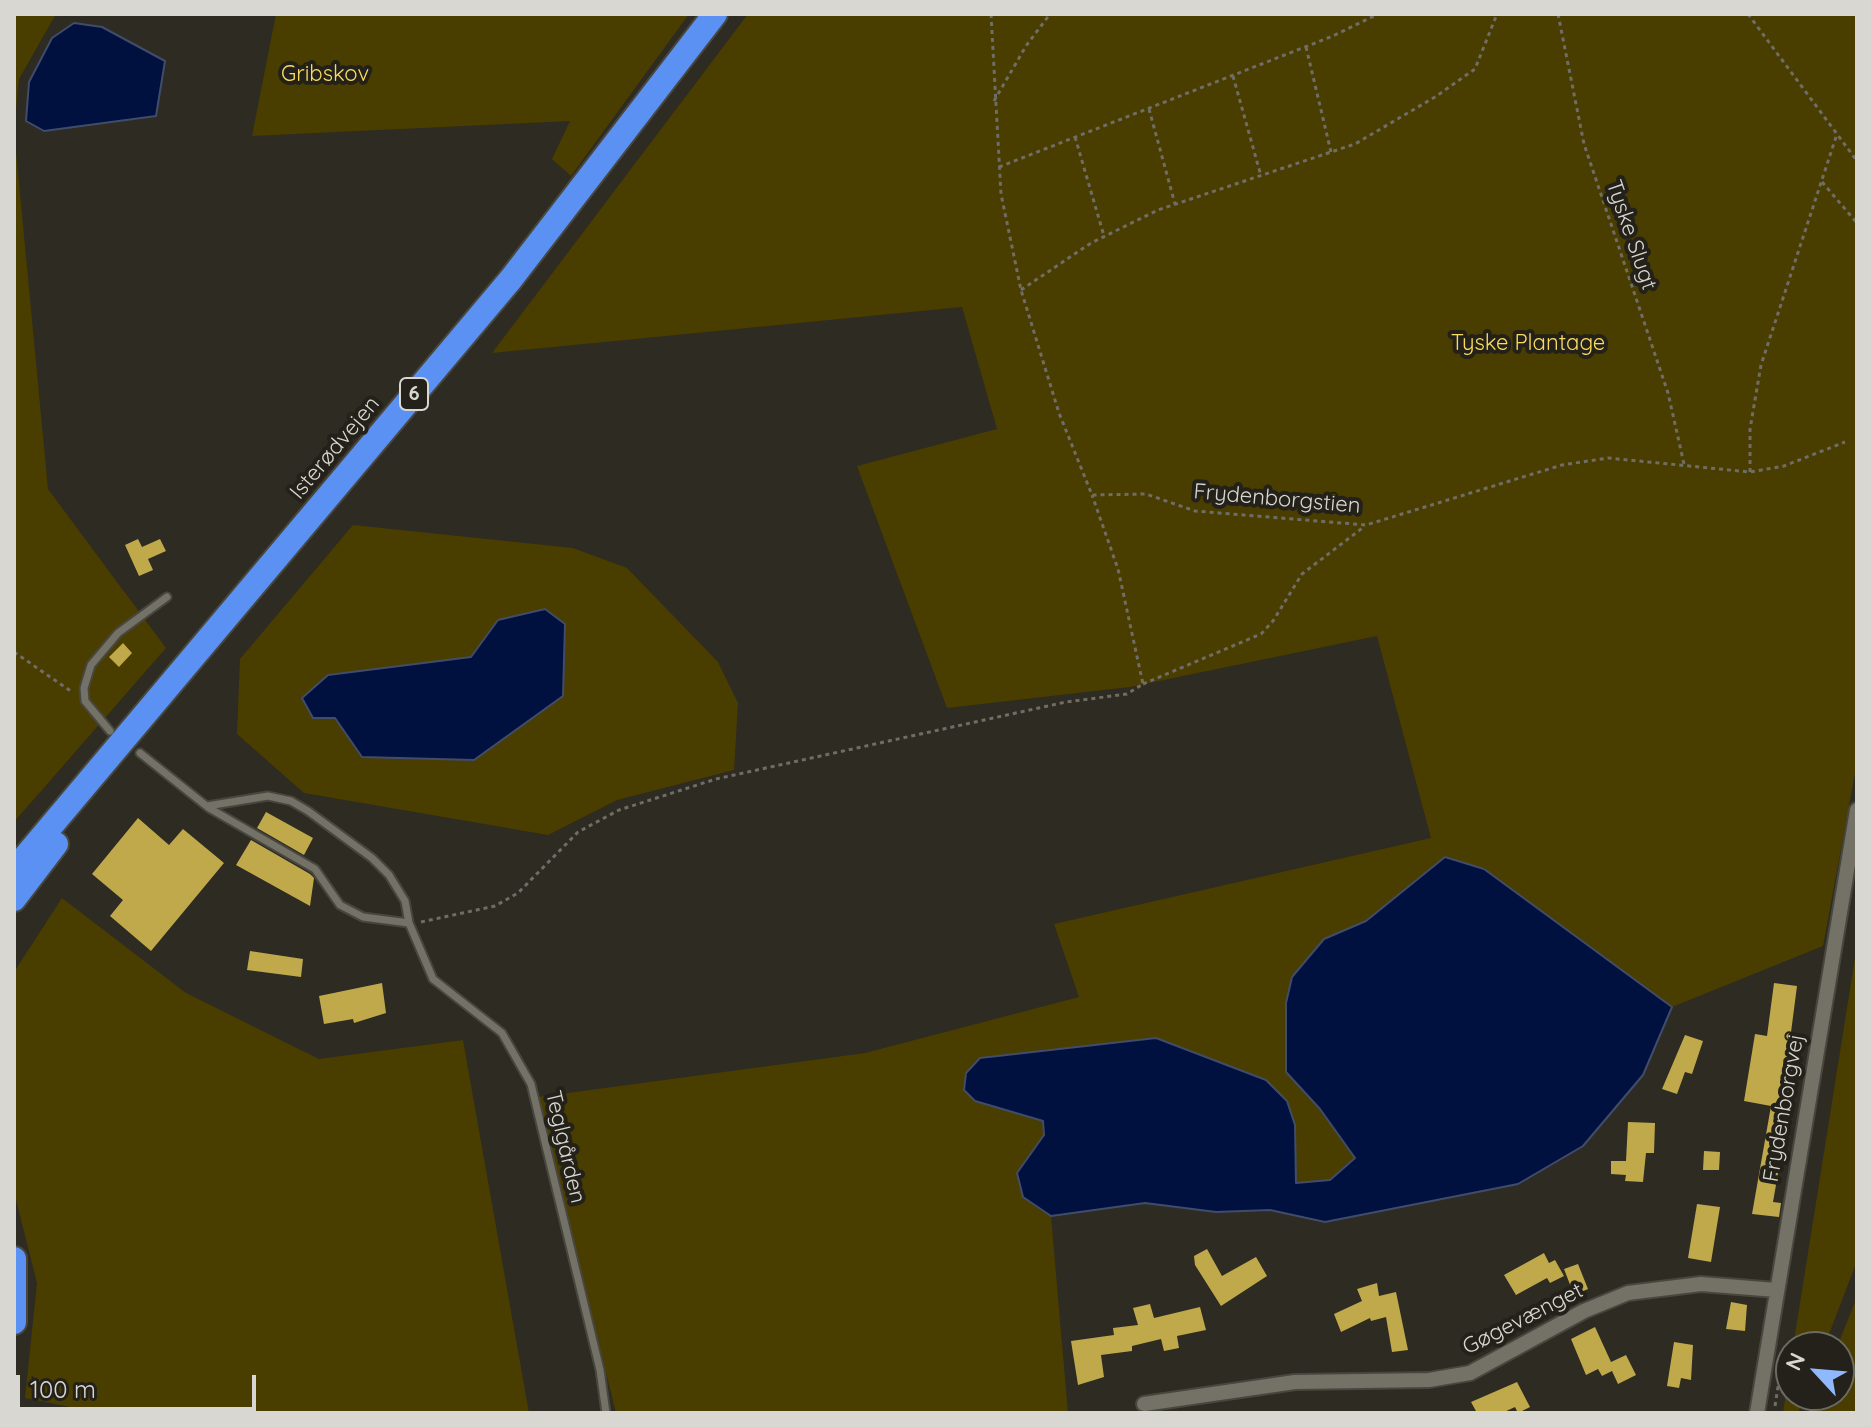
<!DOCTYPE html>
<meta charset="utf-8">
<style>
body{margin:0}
#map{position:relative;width:1871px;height:1427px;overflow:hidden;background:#2d2b22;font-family:Quicksand,sans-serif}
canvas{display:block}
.frame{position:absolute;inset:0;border:16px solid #d8d7d1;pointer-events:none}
.north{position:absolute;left:1775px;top:1331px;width:80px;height:80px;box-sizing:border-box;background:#232119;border:2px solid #6b6a63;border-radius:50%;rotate:296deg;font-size:22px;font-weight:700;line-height:32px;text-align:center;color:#d8d7d1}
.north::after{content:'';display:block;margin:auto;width:28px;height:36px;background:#90b8fd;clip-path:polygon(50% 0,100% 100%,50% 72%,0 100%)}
.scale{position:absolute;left:16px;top:1375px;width:240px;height:36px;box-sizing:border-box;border:4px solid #d8d7d1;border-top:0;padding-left:10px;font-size:24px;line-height:28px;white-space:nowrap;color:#d8d7d1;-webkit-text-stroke:6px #232119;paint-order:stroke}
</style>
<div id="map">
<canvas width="1871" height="1427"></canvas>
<div class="frame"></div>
<div class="north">N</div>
<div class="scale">100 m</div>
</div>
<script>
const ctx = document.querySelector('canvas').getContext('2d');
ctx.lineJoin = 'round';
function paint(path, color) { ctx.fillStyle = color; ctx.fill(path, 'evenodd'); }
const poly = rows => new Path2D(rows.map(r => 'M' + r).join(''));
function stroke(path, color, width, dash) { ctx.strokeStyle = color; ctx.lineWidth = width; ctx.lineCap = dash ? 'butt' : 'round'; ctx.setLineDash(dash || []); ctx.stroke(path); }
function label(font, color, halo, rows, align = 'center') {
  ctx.font = font + ' Quicksand,sans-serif'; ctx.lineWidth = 8; ctx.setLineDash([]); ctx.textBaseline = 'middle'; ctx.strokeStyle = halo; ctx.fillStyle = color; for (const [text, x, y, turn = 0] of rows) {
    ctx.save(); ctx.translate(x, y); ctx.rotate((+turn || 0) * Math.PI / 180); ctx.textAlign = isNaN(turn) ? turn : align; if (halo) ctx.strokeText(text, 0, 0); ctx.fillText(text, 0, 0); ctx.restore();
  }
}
paint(poly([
 [14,14,56,14,19,79,14,130,48,489,166,648,14,822],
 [276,14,689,14,571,176,552,159,570,121,252,136],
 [748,14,1857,14,1857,763,1823,946,1672,1007,1484,869,1445,857,1366,921,1324,939,1286,1072,1320,1109,1355,1158,1330,1180,1296,1183,1295,1125,1206,1059,1156,1038,975,1101,1043,1121,1044,1135,1023,1197,1051,1216,1068,1413,616,1413,538,1097,865,1053,1079,997,1054,924,1431,838,1377,636,1130,687,947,708,857,466,997,429,962,307,492,353],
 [353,525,573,548,627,568,718,662,738,703,734,770,617,800,548,835,304,793,237,734,240,659],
 [545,609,565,624,362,757,335,718,328,675,471,657,498,620],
 [62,898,186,993,319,1059,463,1040,529,1413,100,1413,25,1398,37,1283,14,1192,14,972],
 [1857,945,1857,1261,1824,1347,1793,1347],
 [1857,1297,1857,1413,1811,1413,1818,1395,1839,1395,1837,1347],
 [1791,1360,1791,1395,1805,1395,1798,1413,1783,1413]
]), '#4a3d00');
const water = poly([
 [74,23,102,27,165,61,156,116,44,131,26,121,29,82,52,38,74,23],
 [545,609,565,624,563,696,474,760,362,757,335,718,313,718,302,698,328,675,471,657,498,620,545,609],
 [1445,857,1484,869,1672,1007,1643,1075,1583,1146,1518,1184,1325,1222,1270,1210,1216,1212,1145,1203,1051,1216,1023,1197,1017,1173,1044,1135,1043,1121,975,1101,964,1090,966,1073,980,1058,1156,1038,1266,1080,1287,1101,1295,1125,1296,1183,1330,1180,1355,1158,1320,1109,1286,1072,1286,1003,1292,977,1324,939,1366,921,1445,857]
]);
paint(water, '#00113f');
stroke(water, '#414c6b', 2);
paint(poly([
 [138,539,142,547,160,539,166,551,148,559,153,570,139,576,125,545],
 [123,643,132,653,119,667,109,657],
 [266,812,313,838,304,855,257,828],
 [138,818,169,845,183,829,224,863,151,951,110,916,123,900,92,874],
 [251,840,310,874,314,878,310,906,236,865],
 [250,951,303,959,301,977,247,970],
 [382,983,386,1013,354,1023,353,1019,324,1024,319,996],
 [1774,983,1797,986,1790,1040,1801,1042,1773,1202,1781,1203,1779,1217,1752,1214,1771,1106,1744,1101,1755,1034,1767,1036],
 [1685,1035,1703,1041,1692,1074,1685,1072,1677,1094,1662,1089],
 [1628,1122,1655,1123,1654,1153,1646,1153,1643,1182,1625,1181,1626,1175,1611,1174,1611,1161,1626,1161],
 [1704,1151,1720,1152,1719,1170,1703,1170],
 [1697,1204,1720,1207,1711,1262,1688,1258],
 [1207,1249,1222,1276,1256,1257,1267,1276,1221,1306,1195,1265,1194,1256],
 [1544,1253,1549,1263,1555,1260,1564,1276,1550,1283,1547,1278,1516,1295,1504,1275],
 [1578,1264,1588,1289,1574,1295,1564,1269],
 [1377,1283,1379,1296,1396,1292,1408,1350,1392,1352,1386,1317,1371,1321,1370,1318,1341,1332,1334,1314,1362,1301,1357,1289],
 [1731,1302,1747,1305,1745,1331,1726,1329],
 [1150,1304,1154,1318,1200,1307,1206,1330,1177,1336,1179,1348,1164,1351,1161,1339,1132,1346,1132,1351,1101,1355,1104,1377,1078,1385,1071,1341,1114,1335,1113,1328,1138,1325,1133,1308],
 [1595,1327,1611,1362,1626,1355,1636,1375,1618,1384,1612,1371,1602,1376,1598,1369,1586,1375,1571,1339],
 [1674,1342,1693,1345,1691,1380,1681,1378,1679,1388,1667,1386],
 [1517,1382,1530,1407,1518,1413,1515,1407,1502,1413,1477,1413,1471,1402]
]), '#c0a94b');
const lane = poly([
 [110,731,85,701,84,688,91,665,118,633,167,597],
 [140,753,209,808,315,869,340,905,363,917,409,923,433,979,502,1033,531,1084,600,1370,606,1413],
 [207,806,268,796,291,801,308,811,372,858,389,875,405,901,409,923]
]);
const street = poly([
 [1144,1404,1295,1382,1429,1380,1470,1373,1584,1311,1628,1293,1701,1284,1776,1290],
 [1757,1413,1857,810]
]);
const highway = poly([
 [14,870,511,279,715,14],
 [14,899,56,844],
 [14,1259,14,1322]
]);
stroke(lane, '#48473f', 11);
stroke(street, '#48473f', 18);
stroke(highway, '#48473f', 28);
stroke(poly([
 [991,14,1001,194,1021,290,1059,413,1092,495,1146,494,1195,511,1366,525,1562,465,1608,458,1750,472,1784,466,1845,442],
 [1558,14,1584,144,1668,393,1684,464],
 [1748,14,1857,161],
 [1306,47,1331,152],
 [1233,76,1261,176],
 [994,101,1026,46,1050,14],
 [1149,109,1175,204],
 [1075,137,1104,236],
 [999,167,1333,36,1378,14],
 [1822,182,1857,223],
 [1021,290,1091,243,1158,210,1355,144,1435,97,1475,69,1497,14],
 [1750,472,1750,429,1761,365,1837,134],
 [14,652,72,692],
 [1143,684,1261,634,1273,621,1302,574,1365,526],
 [421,922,495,906,518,893,578,832,619,810,716,779,1066,702,1127,694,1143,684,1118,569,1092,495],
 [1775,1406,1780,1374]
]), '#6f6d66', 3, [4, 4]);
stroke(lane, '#747267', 7);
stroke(street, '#747267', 14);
stroke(highway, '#5a91f3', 24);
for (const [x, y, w] of [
 [414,394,28]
]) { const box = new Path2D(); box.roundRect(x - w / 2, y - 16, w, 32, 6); ctx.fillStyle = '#232119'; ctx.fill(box); stroke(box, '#d8d7d1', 2); }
label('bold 20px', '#d8d7d1', null, [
 ["6",414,394]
]);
label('22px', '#f9db5d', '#232119', [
 ["Gribskov",325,74],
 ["Tyske Plantage",1528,343]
]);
label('22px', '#d8d7d1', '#232119', [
 ["Tyske Slugt",1631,235,71],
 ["Isterødvejen",335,448,-50],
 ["Frydenborgstien",1277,499,5],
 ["Frydenborgvej",1784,1108,-80],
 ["Teglgården",565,1147,77],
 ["Gøgevænget",1523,1319,-27]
]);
</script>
